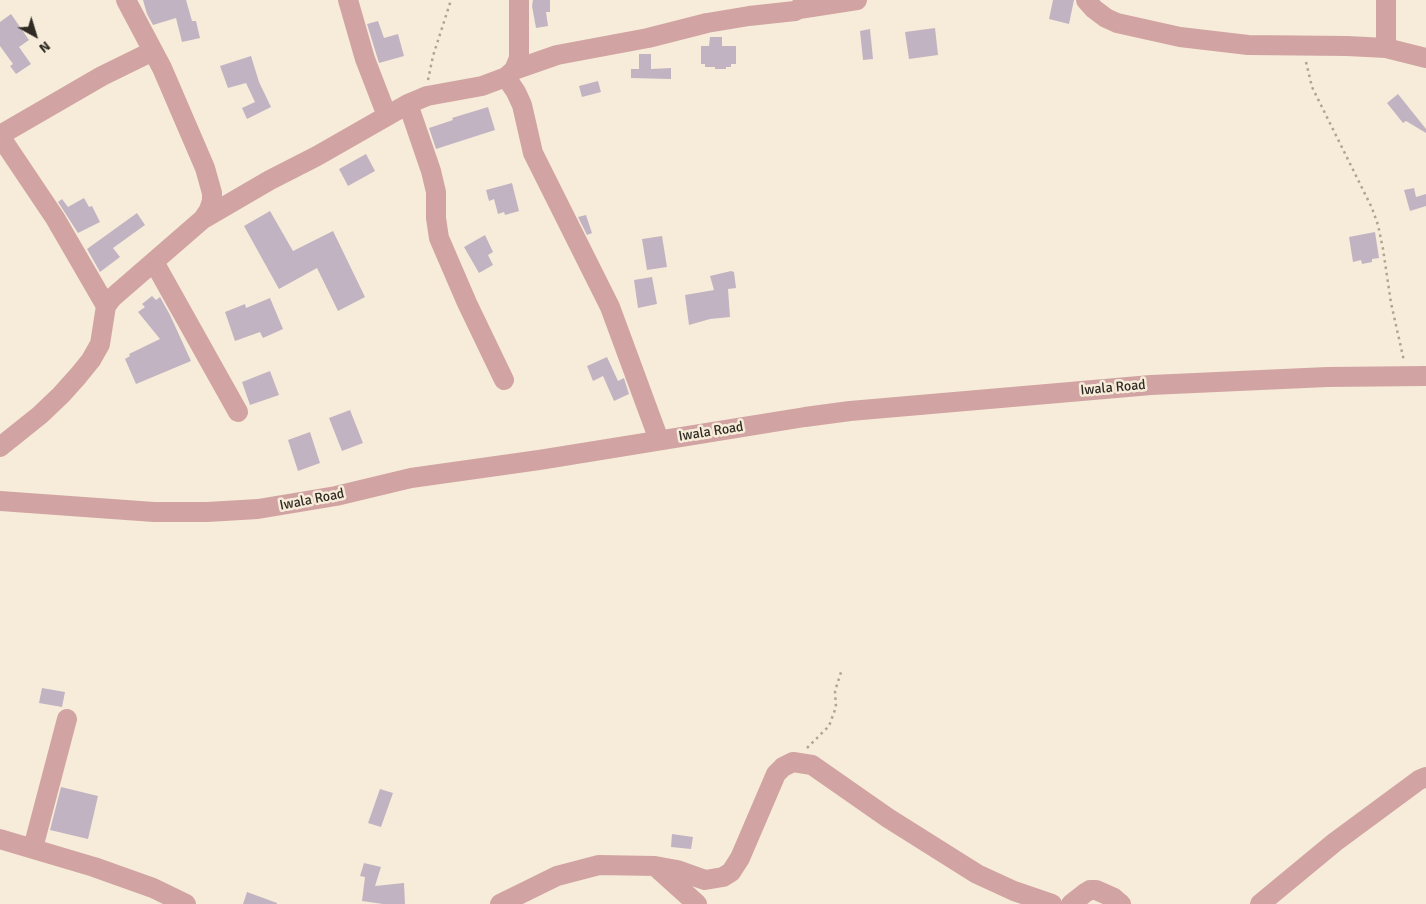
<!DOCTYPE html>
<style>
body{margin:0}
#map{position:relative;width:1426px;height:904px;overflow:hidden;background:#f7ecd9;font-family:Signika,sans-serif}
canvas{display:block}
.north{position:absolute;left:10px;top:10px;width:50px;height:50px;-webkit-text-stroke:4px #f7ecd9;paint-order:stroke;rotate:141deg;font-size:14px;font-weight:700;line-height:20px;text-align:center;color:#2f2b24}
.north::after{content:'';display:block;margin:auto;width:18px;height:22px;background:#2f2b24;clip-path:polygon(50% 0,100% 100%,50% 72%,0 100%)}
</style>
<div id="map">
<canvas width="1426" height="904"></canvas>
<div class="north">N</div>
</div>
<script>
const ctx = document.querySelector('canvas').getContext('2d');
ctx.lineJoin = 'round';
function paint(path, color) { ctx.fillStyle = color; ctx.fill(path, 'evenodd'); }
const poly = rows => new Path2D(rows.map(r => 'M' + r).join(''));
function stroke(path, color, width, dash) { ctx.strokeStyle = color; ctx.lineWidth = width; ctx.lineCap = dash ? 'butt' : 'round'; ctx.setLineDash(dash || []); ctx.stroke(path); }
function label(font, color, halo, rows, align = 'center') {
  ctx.font = font + ' Signika,sans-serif'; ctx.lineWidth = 5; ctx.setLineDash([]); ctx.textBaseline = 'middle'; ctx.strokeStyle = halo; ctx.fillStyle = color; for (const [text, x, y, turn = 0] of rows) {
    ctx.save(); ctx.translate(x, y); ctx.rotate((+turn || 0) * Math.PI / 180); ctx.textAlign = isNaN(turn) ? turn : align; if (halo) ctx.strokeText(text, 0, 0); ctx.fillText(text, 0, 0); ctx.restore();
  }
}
paint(poly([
 [143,0,186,0,192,21,196,21,200,38,182,42,176,18,153,25,147,14],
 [533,0,550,0,550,12,546,12,548,26,536,28,532,6],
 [1053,0,1074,0,1069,24,1049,19],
 [11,14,29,40,19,47,31,64,16,74,10,66,13,64,0,46,0,22],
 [378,21,384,38,398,34,404,56,379,63,367,24],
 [935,28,938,55,909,59,905,32],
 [870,29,873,59,863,60,860,31],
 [710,37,722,37,722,46,736,46,736,64,731,64,731,67,726,67,726,69,715,69,715,67,705,67,705,64,701,64,701,46,709,46],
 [639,54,651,54,651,69,671,68,671,79,631,78,631,69,639,69],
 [251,56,259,82,271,107,247,119,242,108,255,102,246,83,228,88,220,66],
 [598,81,601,92,582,97,579,86],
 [1398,94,1426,129,1426,133,1406,121,1403,123,1387,103],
 [488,107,495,130,436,149,429,128,453,120,452,118],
 [366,154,375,171,348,186,339,169],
 [512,183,519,211,505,215,504,212,498,214,494,199,489,201,486,190],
 [1414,188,1416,197,1426,194,1426,206,1410,211,1404,190],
 [84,198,89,207,92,206,100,222,78,233,58,202,62,199,68,207],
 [270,211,293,251,333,231,365,297,338,311,317,268,279,289,244,226],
 [137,213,145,225,113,248,120,257,100,272,87,249],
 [586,215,592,233,587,235,578,217],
 [1375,232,1379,258,1372,259,1372,262,1362,264,1361,260,1353,262,1349,237],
 [485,235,493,252,488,255,493,265,479,273,464,247],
 [662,236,667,267,647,270,642,239],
 [731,271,734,272,736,288,728,289,730,317,710,319,689,325,685,295,714,290,710,276],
 [652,277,657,304,638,308,634,280],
 [152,296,156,300,160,297,170,315,191,361,136,384,125,359,130,356,129,354,160,339,138,312,145,307,142,304],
 [270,298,283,329,263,338,260,332,235,341,225,312,245,304,246,308],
 [607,357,618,381,624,378,629,394,614,401,603,376,593,381,587,366],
 [270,371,279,395,250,405,242,382],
 [350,410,363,443,342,451,329,418],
 [310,432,320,463,298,471,288,440],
 [42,688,65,692,62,707,39,703],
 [61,787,98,796,88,839,50,830],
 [380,789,393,793,381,827,368,823],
 [672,834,693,837,691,849,671,847],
 [364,863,381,867,375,886,404,883,405,904,383,904,362,901,365,877,360,876],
 [247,892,277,903,277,904,243,904]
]), '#c2b3c3');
stroke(poly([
 [1306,62,1312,87,1372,208,1378,225,1383,249,1391,303,1404,361],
 [428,80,433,56,451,0],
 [807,748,829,726,836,707,835,691,842,669]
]), '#aca495', 2.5, [2.5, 4]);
stroke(poly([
 [348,0,365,59,387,116],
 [1086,0,1094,9,1106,18,1117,23,1180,37,1248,45,1347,46,1386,48,1426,58],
 [1386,0,1386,48],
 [799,9,857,0],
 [514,70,557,55,648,38,707,23,749,16,795,11,799,9,805,0],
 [506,77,516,92,522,105,533,153,610,307,659,440],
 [408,104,431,171,436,192,436,218,439,238,467,303,504,380],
 [0,135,102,76,153,51],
 [0,136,55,218,106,306],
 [203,219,270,180,317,156,408,104,427,96,482,86,506,77,514,70,519,58,519,0],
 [154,262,238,412],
 [0,447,40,415,61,395,78,376,91,360,100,344,106,306,112,298,203,219,209,210,212,201,212,193,205,168,162,68,126,0],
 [0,501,154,512,207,512,258,509,336,496,411,478,539,460,805,417,850,411,1151,385,1327,377,1426,376],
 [0,839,94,867,153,888,186,904],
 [33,848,67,719],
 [656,867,697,904],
 [500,904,557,876,599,865,655,866,677,870,705,880,723,877,731,872,740,858,776,774,783,767,793,762,812,765,888,818,977,874,1014,891,1052,904],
 [1071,904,1085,893,1090,890,1096,890,1114,898,1121,904],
 [1260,904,1335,842,1419,780,1426,777]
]), '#d1a4a3', 20);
label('14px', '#2f2b24', '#f7ecd9', [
 ["Iwala Road",1113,388,-5],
 ["Iwala Road",711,432,-9],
 ["Iwala Road",312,500,-11]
]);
</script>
